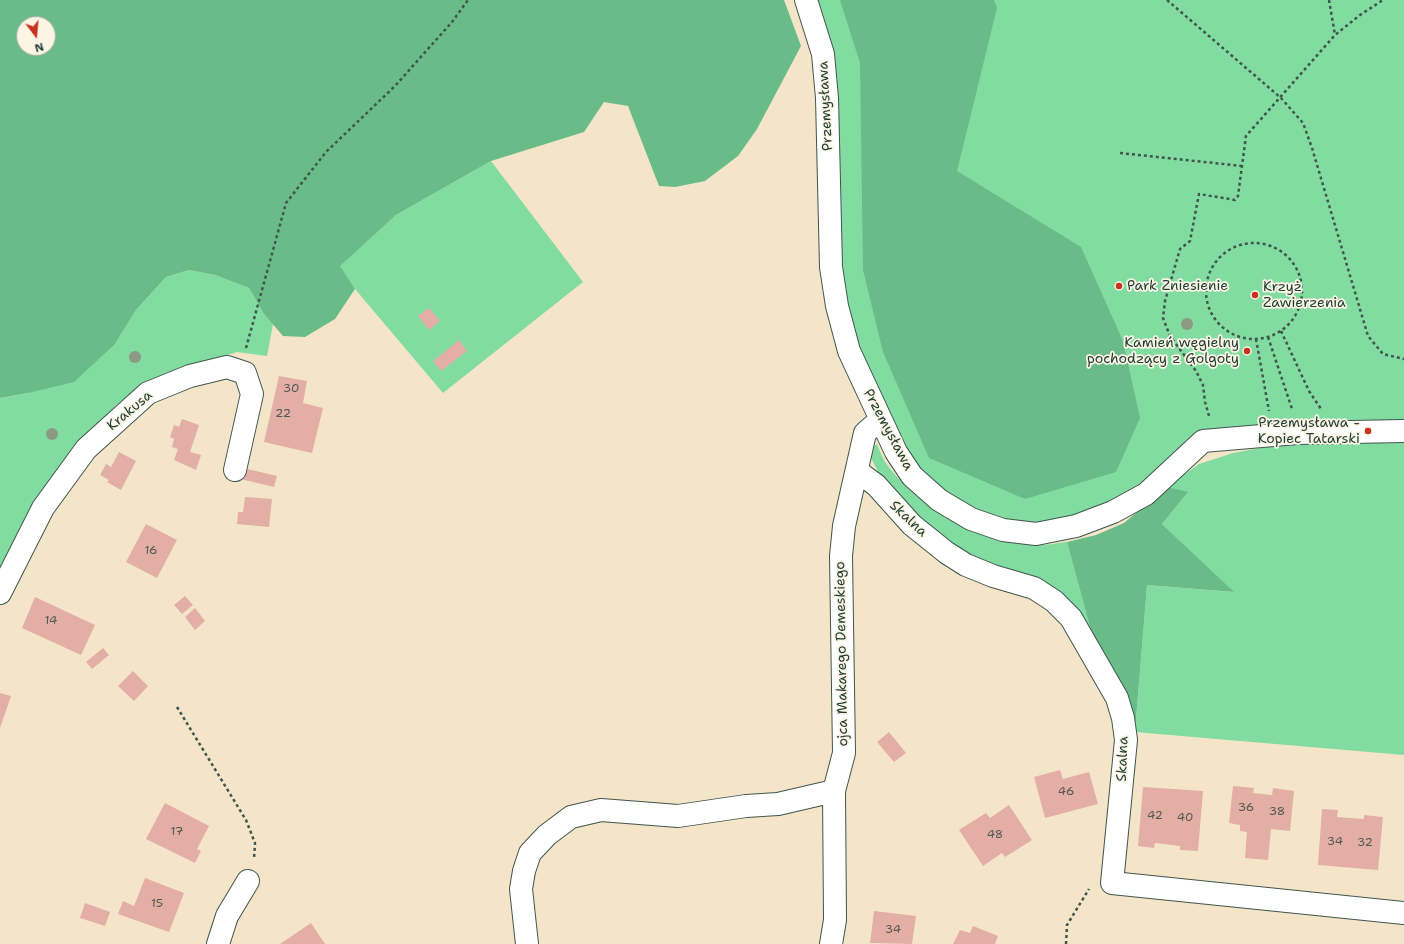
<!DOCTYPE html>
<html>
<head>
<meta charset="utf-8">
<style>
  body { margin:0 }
  #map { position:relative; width:1404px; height:944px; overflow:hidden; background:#f4e5c9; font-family:"Shantell Sans",sans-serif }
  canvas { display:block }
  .north { position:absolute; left:16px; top:16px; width:40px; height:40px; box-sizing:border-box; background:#fcf5e5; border:1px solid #a4ab9e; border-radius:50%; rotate:164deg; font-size:11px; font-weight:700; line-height:16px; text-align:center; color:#1f3d34 }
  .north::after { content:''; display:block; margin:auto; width:14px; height:18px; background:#c8321e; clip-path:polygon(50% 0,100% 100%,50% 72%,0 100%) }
</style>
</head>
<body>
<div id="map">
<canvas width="1404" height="944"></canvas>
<div class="north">N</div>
</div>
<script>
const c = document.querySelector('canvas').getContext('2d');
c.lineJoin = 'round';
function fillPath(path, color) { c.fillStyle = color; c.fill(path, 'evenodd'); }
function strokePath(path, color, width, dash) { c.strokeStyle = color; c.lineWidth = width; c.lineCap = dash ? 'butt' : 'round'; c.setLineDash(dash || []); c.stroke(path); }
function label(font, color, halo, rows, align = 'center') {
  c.font = font + ' "Shantell Sans",sans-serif'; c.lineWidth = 3.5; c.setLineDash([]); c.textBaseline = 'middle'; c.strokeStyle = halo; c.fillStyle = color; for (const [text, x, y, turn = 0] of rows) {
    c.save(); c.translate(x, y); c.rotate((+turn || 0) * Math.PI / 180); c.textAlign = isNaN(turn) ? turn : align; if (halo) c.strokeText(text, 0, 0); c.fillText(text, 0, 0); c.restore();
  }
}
fillPath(new Path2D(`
  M806,0H1404V431L1203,441L1113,512L1003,530L912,476L849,351L827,98Z
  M491,161L583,282L443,393L355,289L339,266L396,215Z
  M189,270L215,275L249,288L264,314L273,324L267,356L237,352L167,375L117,404L61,467L0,575V398L28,393L115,344L136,310L166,277Z
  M1404,442V755L1135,732L1147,585L1233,592L1162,524L1187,493L1167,487L1199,464L1233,453L1276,445Z
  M877,444C880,451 883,460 888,466C922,510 978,542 1034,545C1045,546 1056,543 1067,542L1095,646L1072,607L973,560L939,539L882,479L871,458L869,450Z`), '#82dca2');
fillPath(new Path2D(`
  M0,0H784L801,46L757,129L738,156L705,181L675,187L659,186L628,106L604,102L584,132L491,161L396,215L340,266L355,289L335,319L305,337L283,336L264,314L249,288L215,275L189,270L166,277L136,310L115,344L74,382L28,393L0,398ZM24,24H48V48H24Z
  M840,0H994L997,8L957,171L1081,247L1123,341L1140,418L1116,472L1025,499L929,458L883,352L863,270L860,63Z
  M1167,487L1188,492L1162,524L1234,592L1147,585L1135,732L1095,646L1067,542L1096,535L1124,523Z`), '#69bc88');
fillPath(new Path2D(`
  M429,308L440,321L429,330L418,316Z
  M459,340L467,351L441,371L433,361Z
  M279,376L307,381L303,403L323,408L312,453L264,442Z
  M182,419L199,425L190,452L201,455L196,470L174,460L178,449L172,447L174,439L170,437L174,425L179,427Z
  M119,452L136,461L121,490L107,482L109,480L100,475L106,464L111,467Z
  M239,467L277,476L274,487L236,478Z
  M245,497L272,499L269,527L237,524L238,512H243Z
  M146,524L177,540L157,578L126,562Z
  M185,596L193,605L182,614L174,605Z
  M35,597L95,625L81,655L22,628Z
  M195,608L205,621L195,630L185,617Z
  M103,648L109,655L92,669L86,662Z
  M133,671L148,686L134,701L118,686Z
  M0,693L11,696L0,728Z
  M889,732L906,753L894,762L877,742Z
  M1060,770L1063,779L1089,772L1098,804L1045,818L1034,777Z
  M1233,786L1254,788L1253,793L1272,795L1273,788L1294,791L1290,831L1271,829L1268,860L1245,858L1247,832L1240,831V825L1229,823Z
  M1143,787L1203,791L1198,851L1180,850V846L1155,843L1154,848L1138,846Z
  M165,803L209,826L197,849L201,851L195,863L146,839Z
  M1009,805L1032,840L1005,857L1002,853L983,866L959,830L986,813L990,818Z
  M1322,809L1338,810L1337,817L1364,819V815L1383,817L1378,870L1318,865Z
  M145,878L184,893L169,932L118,914L123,901L134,906Z
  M85,903L110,912L105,926L80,918Z
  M874,911L916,916L912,944L870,943Z
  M311,923L325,944H280Z
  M973,926L998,936L995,944H953L960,930L970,933Z`), '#e2aea6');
const street = new Path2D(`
  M806,0L823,54L827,98L831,267L837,306L849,351L896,452L912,476L939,500L971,519L1003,530L1036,534L1076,526L1113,512L1146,494L1203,441L1297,433L1404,431
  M857,471L876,485L912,525L947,553L966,565L993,576L1034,588L1054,601L1071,618L1117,698L1123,718L1126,740L1112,883L1404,913
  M0,593L43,508L86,449L148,393L190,376L227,367L245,373L252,394L235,470
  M218,944L227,916L248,881
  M527,944L521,889L524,871L530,853L547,835L571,817L601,810L678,816L746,806L778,804L834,791
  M831,944L835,920L834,791L844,753L841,556L844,526L865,433L880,420`);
strokePath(street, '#3f564a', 24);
strokePath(new Path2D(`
  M1167,0L1281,98L1303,123L1312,148L1368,336L1383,354L1404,359
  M1329,0L1335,35
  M1120,153L1242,166
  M1206 291a48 48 0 1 1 96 0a48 48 0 1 1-96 0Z
  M1281,331L1309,391L1321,409
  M1268,337L1292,409
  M1256,339L1269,411
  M246,348L286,203L326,152L395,86L452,22L468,0
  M1209,416L1205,402L1203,385L1196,371L1170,336L1163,318L1165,301L1180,249L1190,241L1199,194L1235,200L1238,196L1246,136L1335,35L1360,15L1383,0
  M177,707L246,820L255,843L254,859
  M1066,944L1067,925L1089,889`), '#3f564a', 2.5, [3, 3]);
strokePath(street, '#fff', 22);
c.fillStyle = '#8a9a83';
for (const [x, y] of [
  [1187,324],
  [135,357],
  [52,434]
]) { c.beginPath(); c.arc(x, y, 6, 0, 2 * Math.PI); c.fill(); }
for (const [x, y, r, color] of [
  [1119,286,4,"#c8321e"],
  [1255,295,4,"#c8321e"],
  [1247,351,4,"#c8321e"],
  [1368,431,4,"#c8321e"]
]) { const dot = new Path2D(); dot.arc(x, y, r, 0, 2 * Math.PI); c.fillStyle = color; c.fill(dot); strokePath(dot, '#fcf5e5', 1.5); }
label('12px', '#505950', null, [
  ["30",291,389],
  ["22",283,414],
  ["16",151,551],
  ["14",51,621],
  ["46",1066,792],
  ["36",1246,808],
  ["38",1277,812],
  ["42",1155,816],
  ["40",1185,818],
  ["17",177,832],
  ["48",995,835],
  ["34",1335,842],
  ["32",1365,843],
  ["15",157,904],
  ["34",893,930]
]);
label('14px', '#1f3d34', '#fcf5e5', [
  ["Przemysława",826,106,-93],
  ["Krakusa",130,411,-40],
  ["Przemysława",888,430,62],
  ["Skalna",908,519,43],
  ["ojca Makarego Demeskiego",842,654,-91],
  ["Skalna",1123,759,-88]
]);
label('14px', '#1f3d34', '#fcf5e5', [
  ["Park Zniesienie",1127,286],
  ["Krzyż",1263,287],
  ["Zawierzenia",1263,303],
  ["Kamień węgielny",1239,343,"right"],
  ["pochodzący z Golgoty",1239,359,"right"],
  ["Przemysława -",1360,423,"right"],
  ["Kopiec Tatarski",1360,439,"right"]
], 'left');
</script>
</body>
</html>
